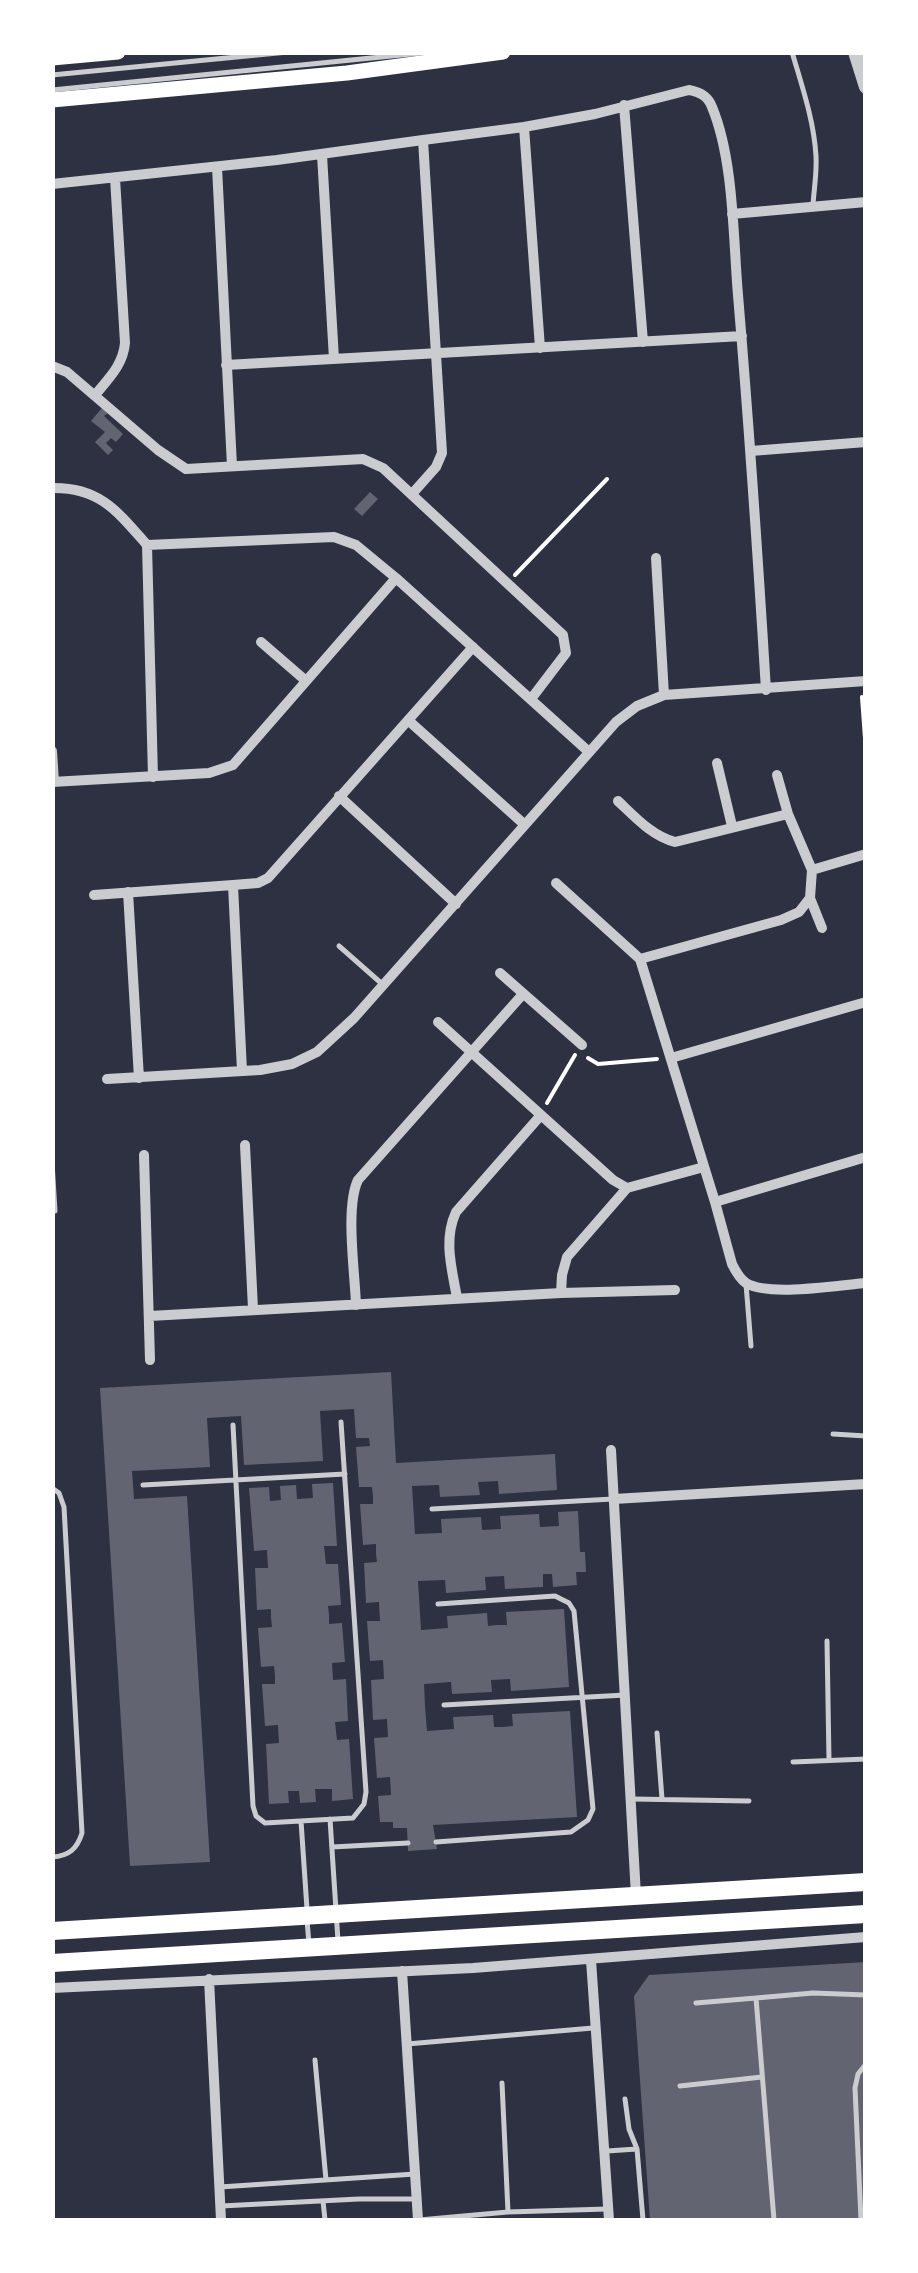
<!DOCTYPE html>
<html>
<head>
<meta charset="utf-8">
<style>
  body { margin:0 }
  #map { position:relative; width:918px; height:2273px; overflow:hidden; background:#2d3142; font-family:Montserrat,sans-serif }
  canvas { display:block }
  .frame { position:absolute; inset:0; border:55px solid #fff; pointer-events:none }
</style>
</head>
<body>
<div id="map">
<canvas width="918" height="2273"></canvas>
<div class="frame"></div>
</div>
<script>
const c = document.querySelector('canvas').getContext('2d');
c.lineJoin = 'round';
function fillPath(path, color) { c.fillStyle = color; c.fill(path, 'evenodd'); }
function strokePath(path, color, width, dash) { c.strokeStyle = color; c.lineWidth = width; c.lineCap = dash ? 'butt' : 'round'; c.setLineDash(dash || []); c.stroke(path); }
fillPath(new Path2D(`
  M102,408L108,413L104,416L123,434L116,442L111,438L106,443L113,450L108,455L95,442L105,432L91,421Z
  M370,492L378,499L362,516L354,509Z
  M391,1372L396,1463L555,1454L557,1490L499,1494L498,1481L478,1482L480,1495L440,1497L439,1485L412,1486L415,1534L442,1533L441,1519L481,1517L482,1530L501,1529L500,1516L539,1514L540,1527L559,1526L558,1512L578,1511L580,1552H585L586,1572H576L577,1585L553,1587L552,1574H543V1587L505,1589L504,1576L485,1577L486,1590L446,1593L445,1580L418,1581L421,1630L448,1628L447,1616L487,1613L488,1626L497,1625H507L506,1612L564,1609L569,1687L511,1691L510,1679L491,1680L492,1692L452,1694L451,1682L424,1684L425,1706L427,1731L454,1729L453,1717L493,1715L494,1727H503L513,1726L512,1714L570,1711L577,1817L433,1825L437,1849L408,1851L407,1828H393V1822H380L378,1796L391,1795L390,1777L377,1778L374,1738L388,1737L387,1719L373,1720L371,1680L384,1679L383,1660L370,1661L367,1621H380L379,1602L366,1603L364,1563L377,1562L376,1554V1544L363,1545L360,1504H373V1496L372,1487H359L356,1447L370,1446L369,1438H356L354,1409L320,1411L323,1461L244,1465L241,1416L207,1418L210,1467L132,1471L134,1499L187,1496L210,1862L130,1866L100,1388Z
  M333,1483L337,1546H324L326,1564H338L341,1605L328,1606L329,1615V1624L342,1623L345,1662L332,1663L333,1680L346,1679L348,1721L335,1722L337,1740L349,1739L353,1799L332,1801V1789H315L316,1802L300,1803L299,1791H288L289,1803L269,1804L266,1744L279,1743L278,1725L265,1726L262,1684H275V1675L274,1666L261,1667L258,1628L272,1627L271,1618V1609L257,1610L255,1568H268L267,1550L254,1551L249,1488L269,1487L270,1501L281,1500L280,1486L296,1485L297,1499L313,1498L312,1484Z
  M866,1962V2220H650L634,1996L649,1975Z`), '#626471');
strokePath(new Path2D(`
  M515,575L607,479
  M862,697L866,752
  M588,1058L598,1064L657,1059
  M547,1103L575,1055`), '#fff', 4);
strokePath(new Path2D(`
  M792,52C802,86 814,121 816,156C817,172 814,189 813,205
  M52,75L288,52
  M52,90L431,52
  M339,946L381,983
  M52,1162L55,1211
  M746,1284L751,1346
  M233,1425L253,1806L256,1816L265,1823L353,1818L364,1804L366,1792L341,1422
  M833,1434L866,1436
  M143,1485L345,1474
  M52,1488L59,1493L64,1507L82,1833C77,1849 69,1856 52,1857
  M432,1509L613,1499
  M827,1641L829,1760
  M444,1705L625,1695
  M657,1733L662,1799
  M793,1762L866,1759
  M632,1799L749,1801
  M330,1819L338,1941
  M301,1821L307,1909
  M436,1842L571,1832L588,1820L593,1809L574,1611L569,1603L555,1596L438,1604
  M332,1847L408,1843
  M307,1920L309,1944
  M696,2003L756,1998
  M407,2044L593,2028
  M315,2060L326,2180
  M502,2083L508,2212
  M680,2086L762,2077
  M625,2099L629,2129L637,2149
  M607,2151L637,2149L643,2220
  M220,2187L415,2174
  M323,2201L325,2220
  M221,2206L359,2199H417
  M419,2220L508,2212L607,2209
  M774,2220L756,1998L813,1993L866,1995
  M861,2220L855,2088L858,2074L866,2064`), '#caccd0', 5);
strokePath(new Path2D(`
  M624,105L643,342
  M524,127L595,114L689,90C700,92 708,96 712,107C734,160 733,237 738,295C749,426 758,558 766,690
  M322,155L334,359
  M217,167L232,466
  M52,184L277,160L423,140
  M732,214L866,202
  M226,365L742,336
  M52,366L67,372L158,450L186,469L363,459L383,468L563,635L566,653L531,699
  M95,395C109,378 123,365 125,343L115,178
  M751,451L866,442
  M52,488C100,487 118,512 147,545L334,537L356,545L396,578L589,752
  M412,494L436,467L442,453L423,140L524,127L540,348
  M147,545L153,777
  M656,558L664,695
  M261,642L305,680
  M409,721L525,825
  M52,751L54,782
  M717,763L732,826
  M777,775L788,814L812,870L810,898L822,928
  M52,782L209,773L233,765L396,578
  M339,796L456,904
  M618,801C635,817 652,836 675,842L788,814
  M812,870L866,854
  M556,883L640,959L715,1202L732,1264C735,1270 740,1279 746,1283C769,1297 838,1285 866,1283
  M233,885L242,1071
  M128,892L139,1078
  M94,895L233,885L258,883L268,878L473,647
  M640,959L781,920L799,912L810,898
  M500,973L582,1045
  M438,1022L613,1180L627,1188
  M671,1058L866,1002
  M107,1079L260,1070L292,1064L317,1052L354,1018L616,722L637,706L664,695L866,681
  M245,1145L253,1309
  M144,1155L150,1360
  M715,1202L866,1157
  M561,1293L562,1275L567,1257L627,1188L704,1167
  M457,1298C452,1269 443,1240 456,1212L541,1115
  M356,1305C355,1273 345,1207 358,1180L523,994
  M150,1316L561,1293L675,1290
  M611,1450L636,1896
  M614,1499L866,1484
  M591,1960L609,2220
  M402,1971L418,2220
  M209,1979L221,2220
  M52,1988L473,1968L866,1937`), '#caccd0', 10);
strokePath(new Path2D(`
  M855,52L866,87`), '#caccd0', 14);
strokePath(new Path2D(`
  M52,58L118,52
  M52,100L347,73L503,52`), '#fff', 15);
strokePath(new Path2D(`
  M52,1931L866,1882
  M52,1963L866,1914`), '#fff', 18);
</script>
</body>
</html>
